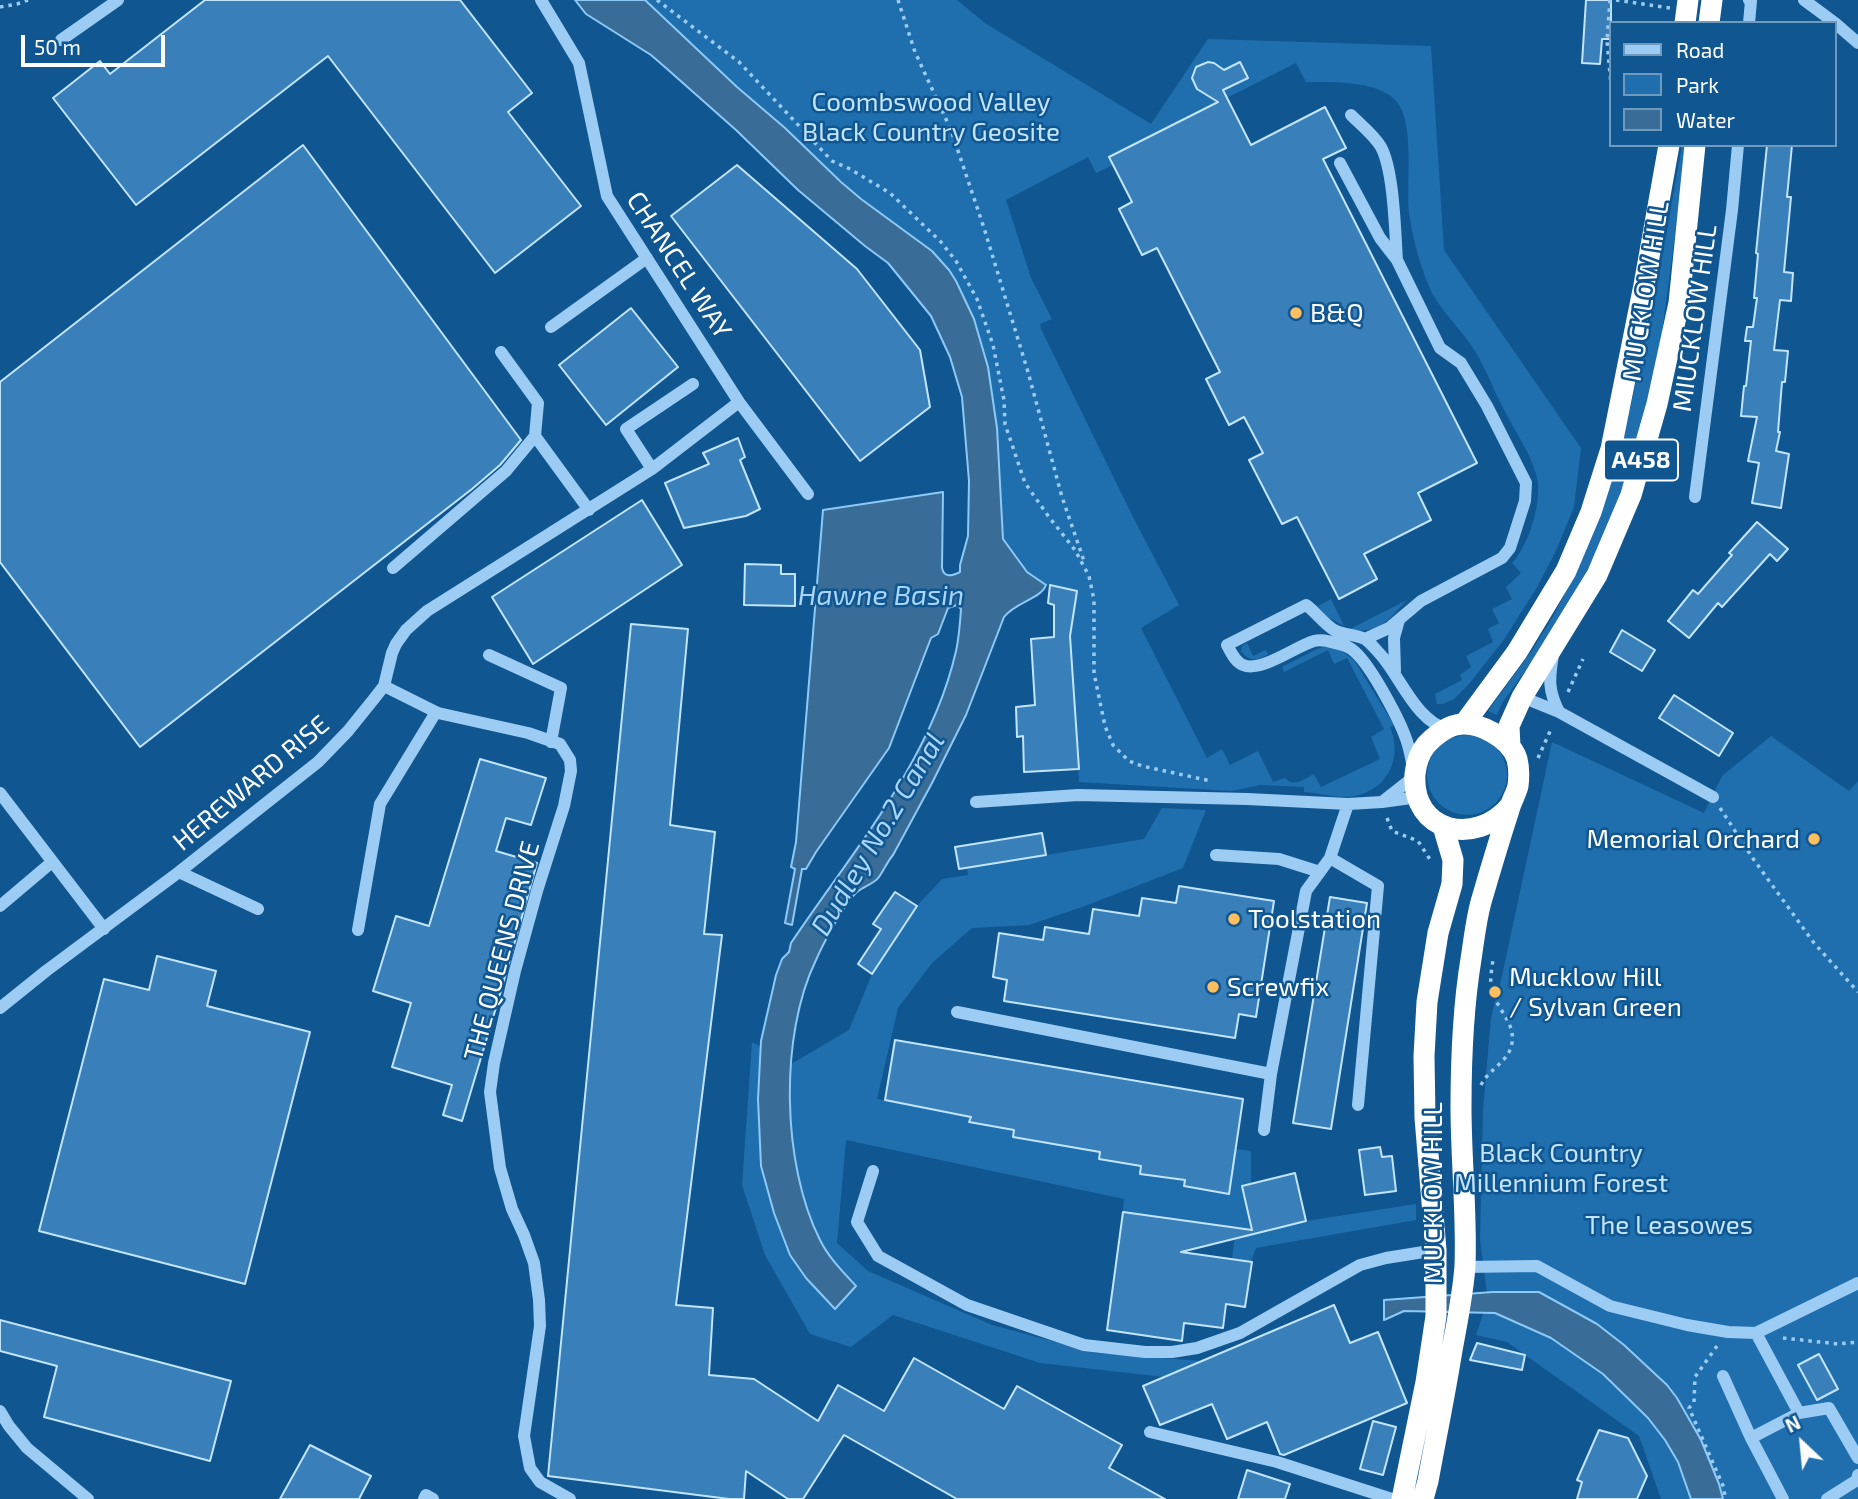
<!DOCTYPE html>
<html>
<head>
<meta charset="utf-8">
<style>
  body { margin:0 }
  #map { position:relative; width:1858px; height:1499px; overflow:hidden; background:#105691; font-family:"Exo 2",sans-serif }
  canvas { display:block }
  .legend { position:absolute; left:1609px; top:21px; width:228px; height:126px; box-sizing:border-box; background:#105691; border:2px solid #709abd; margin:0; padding:9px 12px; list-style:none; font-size:21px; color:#fff }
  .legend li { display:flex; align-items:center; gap:14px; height:35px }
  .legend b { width:35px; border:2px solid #709abd }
  .north { position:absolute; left:1767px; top:1408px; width:70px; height:70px; -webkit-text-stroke:5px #105691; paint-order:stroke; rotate:334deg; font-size:19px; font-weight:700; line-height:28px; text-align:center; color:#fff }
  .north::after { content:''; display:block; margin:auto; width:24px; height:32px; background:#fff; clip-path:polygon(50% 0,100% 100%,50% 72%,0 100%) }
  .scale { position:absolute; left:21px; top:35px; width:144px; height:32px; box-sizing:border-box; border:4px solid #fff; border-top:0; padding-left:9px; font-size:21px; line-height:24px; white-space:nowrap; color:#fff; -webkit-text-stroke:5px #105691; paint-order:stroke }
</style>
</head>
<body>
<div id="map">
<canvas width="1858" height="1499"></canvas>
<ul class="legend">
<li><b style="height:9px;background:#9cccf3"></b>Road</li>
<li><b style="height:19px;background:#1f6faf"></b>Park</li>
<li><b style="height:19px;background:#396c97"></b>Water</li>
</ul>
<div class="north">N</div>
<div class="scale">50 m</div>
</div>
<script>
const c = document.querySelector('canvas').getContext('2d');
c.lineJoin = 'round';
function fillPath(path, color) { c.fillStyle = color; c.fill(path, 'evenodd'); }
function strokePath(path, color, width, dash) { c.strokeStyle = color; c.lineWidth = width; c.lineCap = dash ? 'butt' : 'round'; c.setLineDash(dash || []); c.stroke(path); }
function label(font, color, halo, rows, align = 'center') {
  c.font = font + ' "Exo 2",sans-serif'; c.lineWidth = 5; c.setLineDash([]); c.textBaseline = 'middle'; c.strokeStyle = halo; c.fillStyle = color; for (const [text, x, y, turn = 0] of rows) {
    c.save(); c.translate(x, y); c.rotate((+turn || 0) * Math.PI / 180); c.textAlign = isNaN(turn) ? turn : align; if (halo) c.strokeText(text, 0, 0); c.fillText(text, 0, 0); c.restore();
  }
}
fillPath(new Path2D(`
  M645,0H957L985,23L1151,124L1208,39L1431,46L1444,250L1581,448L1574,507L1555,553L1536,589L1503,641L1469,684L1454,699L1443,704H1437L1435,694L1462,680L1460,675L1471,667L1466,656L1493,642L1488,629L1499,623L1492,609L1512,599L1506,587L1521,573L1512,563C1528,547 1543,500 1537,478C1531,453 1514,430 1502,406C1492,386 1484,364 1471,345C1457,325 1437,307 1428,284C1419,262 1412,236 1409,212C1406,183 1415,124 1397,102C1379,80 1332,82 1306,82L1296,63L1110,157L1113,165L1096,173L1088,157L1006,200L1031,278L1052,319L1040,324L1041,329L1134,519L1179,605L1141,628L1207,758L1222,749L1230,765L1258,751L1273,782L1285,778C1294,788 1304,779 1314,774L1321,787L1380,759L1371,737L1384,729L1347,658L1334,664L1328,650L1284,672L1282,667L1317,649L1327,646L1340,650L1354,660L1394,725L1390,727C1403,758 1388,789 1355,796C1339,799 1320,793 1304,792V787L1260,785L1232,791L1079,782L1070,636L1077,591L1046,585L1027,572L1003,539L997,428L988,367L974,319L932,251L861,199L785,128L737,87Z
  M1682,145H1687L1660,347L1636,450L1609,526L1585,574L1543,646L1502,703L1497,715L1488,711L1533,649L1555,613L1572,580L1628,418L1655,299Z
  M1331,599L1344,626L1327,617L1318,606Z
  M1407,600C1390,618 1378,636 1350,629Z
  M1247,643L1253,656L1266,650L1268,654C1258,661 1249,662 1241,651L1242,646Z
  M1427 775a40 40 0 1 1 80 0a40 40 0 1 1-80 0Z
  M1771,736L1849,791L1858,781V1499H1661L1639,1436L1507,1342L1476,1335L1488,1300L1480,1240L1483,1111L1491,1017L1502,976L1552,742L1704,813L1722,776Z
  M1162,808L1206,810L1183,868L1085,906L1029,925L972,928L932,963L898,1008L877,1099L971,1117L970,1122L1014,1130L1013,1137L1100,1152L1185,1180L1184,1186L1235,1149L1251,1151V1183L1257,1210L1254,1234L1306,1221L1416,1204V1220L1256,1248L1251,1262L1232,1259L1236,1228L1123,1212L1124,1199L846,1140L837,1243L868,1271L992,1325L1097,1353L1201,1361L1164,1377L1040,1363L893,1315L851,1347L810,1334L765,1255L742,1185L752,1042L791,1064L849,1030L872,974L917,906L942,879L968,875L967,868L1144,839Z`), '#1f6faf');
const water = new Path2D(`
  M575,0H645L737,87L785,128L841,182L861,199L932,251L949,270L956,281L974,319L988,367L997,428L1003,539L1027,572L1046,585C1041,599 1015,602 1004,617L966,715L932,783L893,855C887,862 884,870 879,877C874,884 864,886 857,892C845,902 823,944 816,960C779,1036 782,1165 820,1240C829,1258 843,1272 856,1286L835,1309L806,1278L790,1255L774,1213L761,1166L758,1099L761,1041L776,975L782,959L789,952L791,943C852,852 931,761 956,651C959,638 960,623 961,609L957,605L948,608L938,634L931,638L889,748L816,852L806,869H802L792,925L785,923L795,869L791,867L796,842L823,510L943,492L942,568C944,578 952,576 960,572V565L968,536L969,481L962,397L950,357L931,316L888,263L865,246L798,190L736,130L666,68L651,55L586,14Z
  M1493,1292H1539L1597,1324L1624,1345L1667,1385L1677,1398L1701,1440L1719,1484L1723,1499H1691L1678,1462L1665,1440L1648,1418L1603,1374L1551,1338L1495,1313L1404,1311L1384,1320V1300Z`);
fillPath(water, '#396c97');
strokePath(water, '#8dc9f7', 2);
const building = new Path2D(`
  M205,0H460L532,93L508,112L581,206L495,273L328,56L136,205L53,98L100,61L110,74Z
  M1586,0H1611V39H1602L1600,64L1582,63Z
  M1208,62L1214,63L1224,70L1240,62L1248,78L1223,90L1251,145L1325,107L1346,148L1323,159L1477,463L1418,493L1431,520L1364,554L1377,579L1339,599L1297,517L1282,524L1249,460L1263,453L1244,417L1229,425L1206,379L1220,372L1157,248L1142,255L1119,209L1132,202L1109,157L1218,102L1197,89L1192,78L1196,67Z
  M303,145L521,440L500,465L472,489L140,747L0,562V382Z
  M1767,145H1792L1787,197H1791L1784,272L1793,273L1791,301L1780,300L1774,350L1788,351L1785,382H1782L1778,432H1780L1776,451L1789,454L1781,508L1752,503L1759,463L1748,461L1757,417L1741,416L1744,386H1746L1751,341H1745L1747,327H1753L1757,298H1754L1758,254L1756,253Z
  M737,165L857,269L920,350L930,407L860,461L671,216Z
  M631,308L678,367L606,425L559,365Z
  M738,438L745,457L740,460L760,509L746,516L684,528L665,483L709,464L703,453Z
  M642,500L682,565L533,664L492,597Z
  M1757,522L1788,549L1777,561L1770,554L1722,607L1718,603L1689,638L1668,621L1693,590L1698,594L1732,555L1729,553Z
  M745,564L781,565V574H795V606L744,605Z
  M1050,585L1077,591L1070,636L1079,769L1024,772L1023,736L1017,737L1016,707L1035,705L1031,639L1054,637V605L1048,603Z
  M631,624L688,629L670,825L715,832L704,934L722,935L676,1305L713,1308L709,1375L754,1379L818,1421L838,1385L884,1411L914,1358L1004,1409L1017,1386L1122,1445L1109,1468L1165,1499H957L844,1435L803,1499H788L746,1471L744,1499H729L548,1476Z
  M1622,630L1655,650L1642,671L1610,652Z
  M1674,695L1733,733L1719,756L1659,718Z
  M480,759L546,778L531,825L506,818L496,851L537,863L501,991L462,1121L443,1115L452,1085L392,1067L411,1003L373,991L396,916L429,926Z
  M1042,833L1046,855L959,869L955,847Z
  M1179,886L1274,901L1256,1017L1239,1014L1235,1038L1004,1001L1007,980L993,977L999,933L1043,940L1045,927L1089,934L1093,909L1139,916L1142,898L1176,903Z
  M895,892L917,906L872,974L858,964L881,929L873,924Z
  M1330,897L1367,903L1331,1129L1293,1123Z
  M157,956L216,971L207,1006L310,1032L245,1284L39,1231L104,979L149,990Z
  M895,1040L1243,1099L1229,1194L1184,1186L1185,1180L1140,1174L1141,1166L1099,1159L1100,1152L1013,1137L1014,1130L969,1122L971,1117L885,1100Z
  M1380,1147L1382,1157L1392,1156L1396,1191L1365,1195L1359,1150Z
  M1295,1173L1306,1221L1181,1252L1252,1262L1245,1307L1226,1304L1223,1328L1184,1323L1182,1341L1107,1330L1123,1212L1252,1230L1242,1186Z
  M1334,1305L1350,1343L1378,1332L1407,1403L1284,1455L1280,1454L1267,1422L1227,1439L1212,1404L1160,1425L1143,1386Z
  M0,1320L231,1381L210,1461L44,1417L57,1366L0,1351Z
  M1477,1343L1525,1355L1522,1370L1470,1360Z
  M1819,1354L1838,1389L1817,1400L1798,1365Z
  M1373,1421L1396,1427L1383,1475L1360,1469Z
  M1599,1430L1628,1438L1647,1476L1637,1499H1577L1582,1482L1577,1480Z
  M310,1445L371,1476L359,1499H280Z
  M1247,1470L1290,1484L1285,1499H1238Z`);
fillPath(building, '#3980ba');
strokePath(building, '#c3e4fd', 2);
strokePath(new Path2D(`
  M657,0L739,62L832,161L850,169L890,193L941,242L956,261L977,299L993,345L1004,400L1005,424L1025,483L1049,517L1075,550L1089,576L1094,600V673L1105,726L1113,745L1129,761L1142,766L1211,781
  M898,0L915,52L951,130L984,228L1028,372L1062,497L1084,561
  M1610,0L1607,41L1611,85
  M1616,0L1670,8
  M0,7L17,4L28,0
  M1610,128L1611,127
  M1568,692L1583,659
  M1538,758L1552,727
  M1720,808L1754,860L1814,943L1858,992
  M1387,818L1392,831L1418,841L1431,861
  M1481,1085C1488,1071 1502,1065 1509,1052C1521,1027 1498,1012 1492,991C1489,982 1492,969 1493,959
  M1783,1338L1838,1344L1858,1342
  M1717,1346L1695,1377L1694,1402L1689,1408L1724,1488L1725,1499`), '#9cccf3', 3.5, [3.5, 5]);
strokePath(new Path2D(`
  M541,0L579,63L607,196L739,402L808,494
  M1804,0L1835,23
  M1749,23L1751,1L1749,0
  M1835,23L1858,43
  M61,40L118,0
  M1340,163L1380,238L1397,260C1395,232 1394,171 1381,147C1374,135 1361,125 1351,115
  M551,327L647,258
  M501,352L538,403L535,436L589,510
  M652,469L626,429L693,384
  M1695,497L1732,210L1738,145
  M393,568L506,471L535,436
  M1365,639L1389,628L1421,601L1502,558L1510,548L1525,501L1526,483L1487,406L1461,363L1440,348L1397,260
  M489,655L561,688L551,742
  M1553,655C1549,679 1548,690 1559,712
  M1395,671L1394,638L1399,620
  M384,686L438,713L528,733L560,744L570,760L571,771L564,806L537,891L515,971L494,1063L490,1092L500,1168L512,1209L524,1235L534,1263L539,1300L540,1326L524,1436L530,1468L540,1482L570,1499
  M1522,697L1559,712L1713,797
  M0,793L104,929
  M976,802L1078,795L1247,799L1348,804L1382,802L1418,797
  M1382,802L1415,776C1412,766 1411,755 1408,745C1402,723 1371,666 1355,652C1350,647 1341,644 1335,643C1328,641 1321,639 1314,641C1296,646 1261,673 1243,665C1235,662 1231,652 1227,645L1306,605C1316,612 1323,623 1334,630C1343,635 1355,634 1365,639C1370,642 1376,650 1380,654C1400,676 1417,723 1448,729
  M1216,855L1279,859L1320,872
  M1330,858L1378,886L1358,1105
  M179,872L258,909
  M0,906L52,862
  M358,930L380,804L436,712
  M0,1008L46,971L179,872L318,762L348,731L373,700L384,686L392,653L396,644L406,630L427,611L652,469L739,402
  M957,1012L1271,1074L1306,891L1330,858L1348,804
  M1264,1130L1271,1074
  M873,1171L857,1222L878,1256L967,1305L1084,1345L1145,1352H1172L1197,1348L1240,1333L1360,1265L1386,1258L1436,1250
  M1464,1267L1537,1266L1610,1306L1687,1325L1728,1332L1756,1333L1858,1283
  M1756,1333L1799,1413
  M1723,1376L1751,1438
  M0,1411L9,1426L27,1448L88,1499
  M1150,1432L1277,1462L1392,1499
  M424,1499L426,1495L433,1499
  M1783,1499L1751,1438L1799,1413L1829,1408L1858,1458
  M1827,1499L1857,1480L1858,1475`), '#9cccf3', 12);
strokePath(new Path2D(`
  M1685,23L1688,0
  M1709,23L1712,0
  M1464,724L1517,652L1566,571L1591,512L1611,449L1644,285L1669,145
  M1510,747L1509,726L1522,697L1597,575L1631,495L1657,404L1679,303L1695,145
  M1402,1499L1426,1382L1436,1316V1250L1425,1118L1424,1056L1427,1002L1438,933L1452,884L1453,860L1443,826
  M1423,1499L1428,1481C1436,1437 1445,1394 1452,1350C1457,1323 1463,1294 1465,1266C1467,1213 1461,1160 1461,1107C1461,1058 1463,1008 1471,959C1474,940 1476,920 1481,902C1490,871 1499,841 1509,810C1511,802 1516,794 1518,786C1519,778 1519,767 1517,759C1510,738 1478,720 1456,725C1446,727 1433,737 1426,745C1419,754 1416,764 1415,774C1411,833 1476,847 1510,806`), '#fff', 21);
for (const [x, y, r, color] of [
  [1296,313,7,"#ffbf5e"],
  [1814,839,7,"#ffbf5e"],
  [1234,919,7,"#ffbf5e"],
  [1213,987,7,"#ffbf5e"],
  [1495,992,7,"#ffbf5e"]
]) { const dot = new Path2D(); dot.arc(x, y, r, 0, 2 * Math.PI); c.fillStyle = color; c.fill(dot); strokePath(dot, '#105691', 2.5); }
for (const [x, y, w] of [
  [1641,460,74]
]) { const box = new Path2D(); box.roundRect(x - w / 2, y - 20.5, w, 41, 5); c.fillStyle = '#105691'; c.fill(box); strokePath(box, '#fff', 2); }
label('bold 24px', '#fff', null, [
  ["A458",1641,460]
]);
label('26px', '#c3e4fd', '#105691', [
  ["Coombswood Valley",931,102],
  ["Black Country Geosite",931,132],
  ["Black Country",1561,1153],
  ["Millennium Forest",1561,1183],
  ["The Leasowes",1669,1225]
]);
label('26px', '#fff', '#105691', [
  ["CHANCEL WAY",679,265,57],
  ["MUCKLOW HILL",1646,291,-81],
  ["MIUCKLOW HILL",1695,318,-82],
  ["HEREWARD RISE",251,783,-40],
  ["THE QUEENS DRIVE",502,951,-75],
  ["MUCKLOW HILL",1433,1193,-90]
]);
label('26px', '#fff', '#105691', [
  ["B&Q",1310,313],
  ["Memorial Orchard",1800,839,"right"],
  ["Toolstation",1248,919],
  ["Mucklow Hill",1509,977],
  ["/ Sylvan Green",1509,1007],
  ["Screwfix",1227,987]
], 'left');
label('italic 28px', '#a8d6fa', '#105691', [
  ["Hawne Basin",881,596],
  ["Dudley No.2 Canal",878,834,-59]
]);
</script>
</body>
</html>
